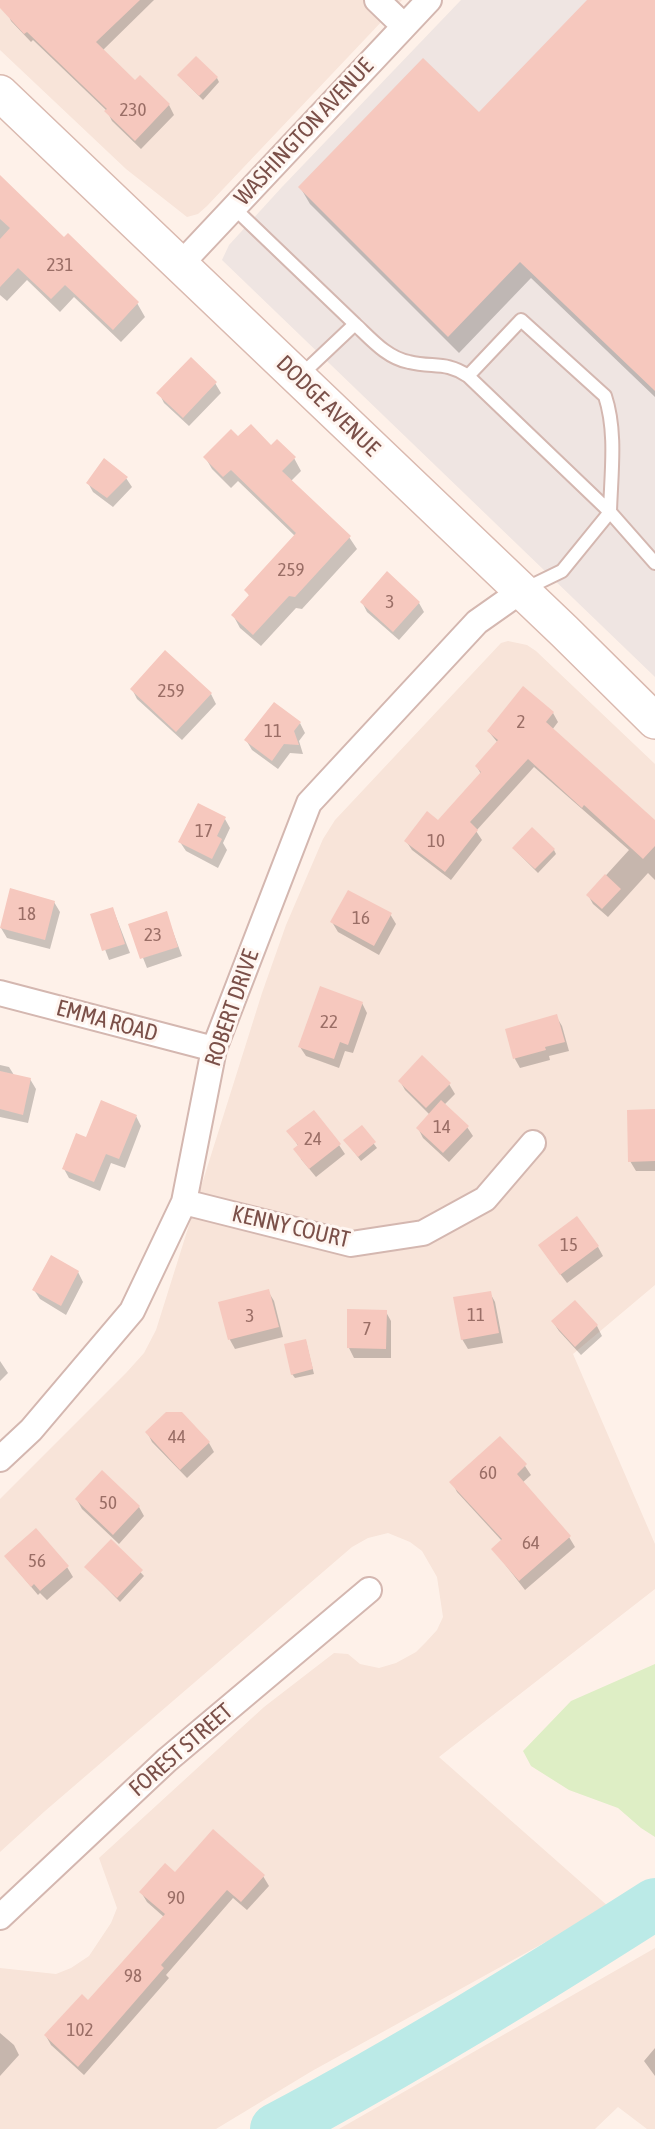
<!DOCTYPE html>
<html>
<head>
<meta charset="utf-8">
<style>
  body { margin:0 }
  canvas { display:block; background:#fef1e9 }
</style>
</head>
<body>
<canvas width="655" height="2129"></canvas>
<script>
const c = document.querySelector('canvas').getContext('2d');
c.lineJoin = 'round';
function fillPath(path, color) { c.fillStyle = color; c.fill(path, 'evenodd'); }
function strokePath(path, color, width, dash) { c.strokeStyle = color; c.lineWidth = width; c.lineCap = dash ? 'butt' : 'round'; c.setLineDash(dash || []); c.stroke(path); }
function label(font, color, halo, rows, align = 'center') {
  c.font = font + ' "Asap Condensed",sans-serif'; c.lineWidth = 6; c.setLineDash([]); c.textBaseline = 'middle'; c.strokeStyle = halo; c.fillStyle = color; for (const [text, x, y, turn = 0] of rows) {
    c.save(); c.translate(x, y); c.rotate((+turn || 0) * Math.PI / 180); c.textAlign = isNaN(turn) ? turn : align; if (halo) c.strokeText(text, 0, 0); c.fillText(text, 0, 0); c.restore();
  }
}
fillPath(new Path2D(`
  M0,0H402L207,206L198,214L187,217L126,169L0,50Z
  M508,641L527,645L536,651L655,764V1285L573,1354L655,1544V1589L439,1757L609,1907L312,2071L216,2129H0V1968L56,1974L71,1968L89,1956L111,1923L117,1908L99,1858L264,1707L334,1653L348,1654L360,1664L379,1668L396,1663L416,1652L426,1642L437,1630L443,1617L437,1577L422,1551L410,1542L388,1533L368,1538L352,1547L45,1811L0,1852V1499L126,1373L144,1353L156,1330L262,993L286,925L323,839L335,820L501,643Z
  M655,1948V2129H647L618,2107L595,2129H339Z`), '#f8e4d9');
fillPath(new Path2D(`
  M461,0H655V677L222,260L229,245L282,187Z`), '#efe5e2');
fillPath(new Path2D(`
  M655,1664V1837L641,1828L618,1808L569,1790L531,1766L523,1751L571,1701Z`), '#deeec5');
fillPath(new Path2D(`
  M2,0H154L102,51L135,83L140,77L169,105L174,115L141,149L112,121L107,111L33,40L31,42L11,21Z
  M590,0H655V397L531,278L459,353L310,204L300,187L479,114Z
  M179,76L217,78L219,82L203,100Z
  M0,179L64,240L137,303L145,317L121,342L74,297L60,312L27,280L7,301L0,295Z
  M215,383L221,393L189,426L164,403L159,393Z
  M238,439L271,448L294,458L301,471L291,481L349,537L357,549L302,609L296,608L261,646L240,628L233,615L250,597L246,590L295,536L238,481L231,488L212,469L205,457Z
  M126,478L132,487L113,507L93,492L88,483Z
  M362,602L419,603L424,612L399,640L367,612Z
  M132,689L211,694L216,704L182,740L137,699Z
  M553,713L558,722L552,730L655,823V880L648,873L608,917L593,904L588,895L629,850L534,767L476,831L482,840L451,880L412,850L406,841L439,822L481,774L477,767L498,743L489,732Z
  M300,723L305,733L299,741L303,754L290,753L278,769L252,750L246,740Z
  M225,819L230,828L223,843L227,850L218,868L186,851L180,842Z
  M554,850L556,854L538,873L517,852Z
  M54,902L60,912L50,949L7,938L1,928Z
  M113,909L130,953L109,960L92,915Z
  M166,913L182,956L147,968L130,925Z
  M390,914L396,924L379,955L338,932L332,922Z
  M362,1003L367,1013L353,1053L345,1051L339,1068L306,1056L300,1047Z
  M556,1016L562,1026L569,1051L549,1056L550,1060L520,1068L515,1059L507,1030Z
  M0,1065L9,1067L14,1075L30,1079L36,1089L28,1123L0,1117Z
  M400,1081L449,1084L455,1094L444,1105L467,1127L473,1136L449,1162L423,1138L418,1128L430,1115L405,1090Z
  M655,1111V1171H636L630,1161Z
  M136,1116L141,1126L125,1168L111,1163L100,1191L69,1178L64,1169L87,1139Z
  M361,1127L377,1148L361,1161L348,1144Z
  M289,1132L339,1145L345,1154L316,1177L301,1159L299,1147Z
  M598,1247L603,1256L567,1283L546,1255Z
  M78,1272L83,1282L66,1315L40,1299L34,1290Z
  M268,1291L274,1301L283,1337L235,1349L230,1340L220,1303Z
  M490,1293L495,1302L503,1343L468,1349L462,1339Z
  M574,1302L597,1326L602,1336L581,1355L559,1331L553,1322Z
  M386,1312L391,1321V1358H354L349,1348Z
  M306,1341L314,1374L295,1378L292,1374Z
  M0,1361L8,1373L0,1381Z
  M147,1432L209,1443L214,1452L187,1478L152,1442Z
  M500,1438L525,1466L531,1475L522,1483L569,1537L575,1547L525,1590L493,1549L502,1541L457,1492L452,1482Z
  M77,1500L139,1507L144,1516L119,1544L82,1509Z
  M111,1541L144,1576L120,1602L86,1567Z
  M6,1557L67,1567L73,1577L47,1600L40,1593L38,1595Z
  M175,1874L263,1876L269,1886L247,1910L233,1898L166,1975L169,1978L84,2075L51,2045L46,2036L89,2002L164,1917L147,1902L141,1892Z
  M0,2033L14,2045L19,2055L0,2076Z
  M655,2048V2076L644,2061Z`), '#0003');
strokePath(new Path2D(`
  M276,2129C406,2060 531,1983 655,1904`), '#bbeae7', 52);
fillPath(new Path2D(`
  M0,0H140L96,42L135,80L140,75L170,104L135,141L104,111L107,109L27,32L24,34L0,8Z
  M587,0H655V391L520,262L448,337L298,187L423,58L479,112Z
  M196,56L218,77L199,96L177,75Z
  M0,175L64,237L68,233L139,302L113,330L65,285L51,299L18,268L0,287V239L10,228L0,219Z
  M191,357L217,382L183,418L156,393Z
  M251,424L271,445L277,439L296,457L282,471L351,536L295,597L289,596L253,635L231,615L249,595L244,590L296,533L231,470L223,477L203,457L231,429L238,436Z
  M104,458L128,477L107,498L86,483Z
  M387,571L420,602L393,632L360,602Z
  M165,650L212,693L176,732L130,689Z
  M523,686L554,712L546,722L655,820V846L643,859L584,805L582,808L528,759L470,822L478,830L445,872L404,841L427,811L438,820L481,772L475,766L498,740L487,731Z
  M274,702L301,722L294,731L299,745L284,744L272,761L244,740Z
  M198,803L226,817L217,836L222,839L212,859L178,842Z
  M532,827L555,849L535,869L512,848Z
  M605,874L621,889L602,909L586,895Z
  M10,888L55,901L45,940L0,928Z
  M348,890L392,913L374,946L330,922Z
  M113,907L125,944L102,951L90,914Z
  M167,911L178,947L140,959L128,924Z
  M320,986L363,1002L348,1045L340,1042L334,1059L298,1047Z
  M557,1014L565,1042L545,1047L546,1050L513,1059L505,1029Z
  M422,1055L451,1083L426,1108L398,1081Z
  M0,1071L31,1078L23,1115L0,1109Z
  M101,1100L137,1115L119,1159L106,1154L94,1182L62,1169L76,1133L86,1137Z
  M441,1100L469,1126L443,1153L416,1128Z
  M655,1109V1161L628,1162L627,1110Z
  M314,1110L341,1144L309,1169L293,1149L298,1145L286,1131Z
  M362,1125L376,1142L358,1157L343,1140Z
  M577,1216L599,1246L560,1275L538,1245Z
  M51,1255L79,1271L61,1306L32,1290Z
  M269,1289L279,1327L228,1340L218,1302Z
  M491,1291L499,1333L461,1340L453,1297Z
  M575,1300L598,1325L575,1347L551,1321Z
  M347,1309L387,1310L386,1349L347,1348Z
  M306,1339L313,1369L291,1375L284,1344Z
  M166,1412H182L210,1442L180,1470L145,1432Z
  M500,1436L527,1464L517,1474L571,1536L519,1581L491,1549L502,1539L449,1482Z
  M102,1470L140,1506L113,1535L75,1499Z
  M36,1528L69,1566L40,1591L34,1584L31,1587L4,1556Z
  M111,1539L143,1570L117,1598L84,1567Z
  M213,1829L265,1875L241,1902L227,1890L161,1965L164,1968L78,2067L44,2035L82,1994L88,2000L165,1914L139,1892L165,1863L175,1872Z`), '#f6c8be');
const service = new Path2D(`
  M233,207L355,324
  M300,376L355,324C371,339 387,358 409,362C433,368 446,361 468,376L610,512
  M468,376L521,320L605,396C617,432 611,474 610,512
  M525,589L562,571L610,512L655,563`);
const minor = new Path2D(`
  M377,0L404,26
  M180,265L429,0
  M0,993L214,1049
  M184,1202L351,1244L423,1233L485,1199L533,1143
  M0,1459L31,1430L132,1311L184,1202L214,1049L309,803L477,622L521,591
  M0,1917L167,1760L369,1590`);
const secondary = new Path2D(`
  M0,93L564,631L655,721`);
strokePath(service, '#d4b7b0', 16);
strokePath(minor, '#d4b7b0', 28);
strokePath(secondary, '#dab9af', 38);
strokePath(service, '#fff', 12);
strokePath(minor, '#fff', 24);
strokePath(secondary, '#fff', 35);
label('19px', '#9a6e66', null, [
  ["230",133,110],
  ["231",60,265],
  ["259",291,570],
  ["3",390,602],
  ["259",171,691],
  ["2",521,722],
  ["11",273,731],
  ["17",204,831],
  ["10",436,841],
  ["18",27,914],
  ["16",361,918],
  ["23",153,935],
  ["22",329,1022],
  ["14",442,1127],
  ["24",313,1139],
  ["15",569,1245],
  ["11",476,1315],
  ["3",250,1316],
  ["7",367,1329],
  ["44",177,1437],
  ["60",488,1473],
  ["50",108,1503],
  ["64",531,1543],
  ["56",37,1561],
  ["90",176,1898],
  ["98",133,1976],
  ["102",80,2030]
]);
label('23px', '#7b5049', '#fff6f1', [
  ["WASHINGTON AVENUE",304,132,-47],
  ["DODGE AVENUE",328,406,44],
  ["ROBERT DRIVE",232,1008,-71],
  ["EMMA ROAD",107,1021,15],
  ["KENNY COURT",291,1227,13],
  ["FOREST STREET",181,1750,-41]
]);
</script>
</body>
</html>
